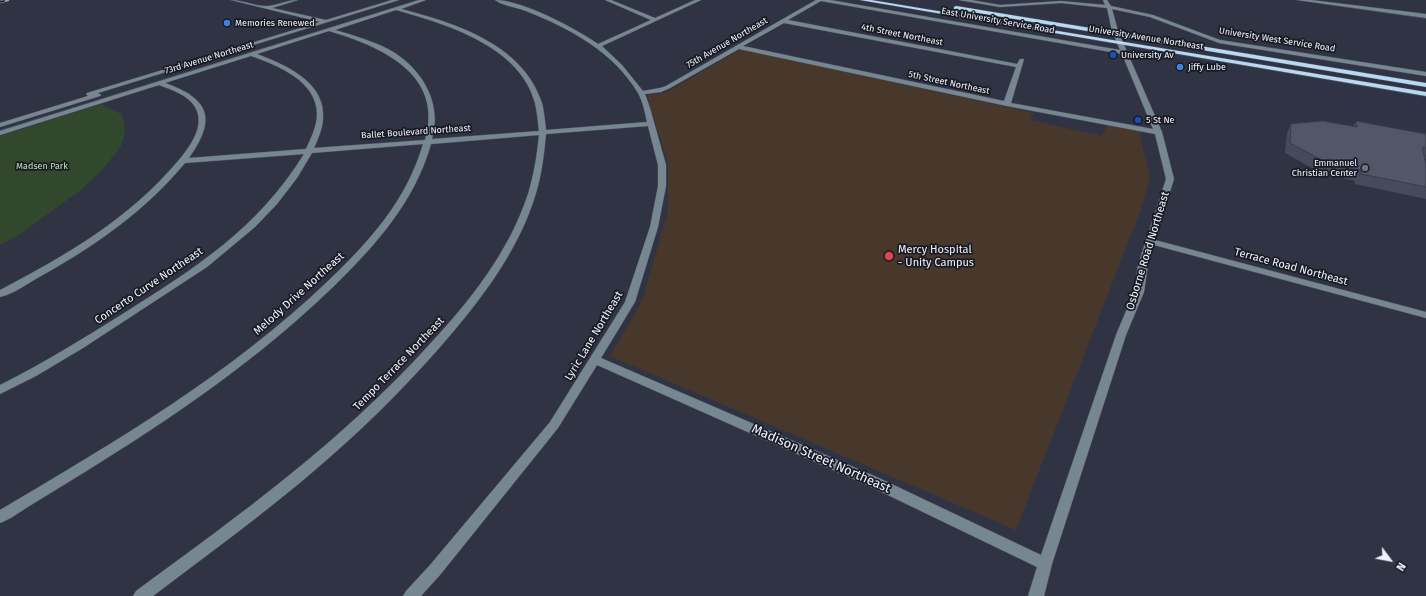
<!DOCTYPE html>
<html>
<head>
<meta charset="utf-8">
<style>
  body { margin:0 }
  #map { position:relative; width:1426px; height:596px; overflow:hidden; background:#2f3344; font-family:"Fira Sans",sans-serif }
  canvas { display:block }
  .north { position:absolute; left:1370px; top:540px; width:40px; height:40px; -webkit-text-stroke:3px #191b23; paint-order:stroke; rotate:122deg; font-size:11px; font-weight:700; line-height:16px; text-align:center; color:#f0f3ff }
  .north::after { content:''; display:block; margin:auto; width:14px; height:18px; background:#f0f3ff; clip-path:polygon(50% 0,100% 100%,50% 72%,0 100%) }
</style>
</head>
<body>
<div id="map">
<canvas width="1426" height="596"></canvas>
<div class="north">N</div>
</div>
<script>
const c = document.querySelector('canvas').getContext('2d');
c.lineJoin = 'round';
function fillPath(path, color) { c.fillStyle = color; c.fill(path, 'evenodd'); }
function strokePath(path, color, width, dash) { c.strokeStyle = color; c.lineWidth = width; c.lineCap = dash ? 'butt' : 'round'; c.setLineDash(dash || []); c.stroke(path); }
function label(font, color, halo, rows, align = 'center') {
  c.font = font + ' "Fira Sans",sans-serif'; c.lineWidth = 3.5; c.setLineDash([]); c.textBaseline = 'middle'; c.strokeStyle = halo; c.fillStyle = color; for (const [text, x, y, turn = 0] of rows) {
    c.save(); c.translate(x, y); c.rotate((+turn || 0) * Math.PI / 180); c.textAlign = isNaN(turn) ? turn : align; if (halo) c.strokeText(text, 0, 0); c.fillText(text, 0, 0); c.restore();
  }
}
fillPath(new Path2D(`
  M741,49L1034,113L1030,120L1102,136L1107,125L1139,131L1150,178L1141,209L1016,530L610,356L642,301L668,211V163L647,95L665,93Z`), '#48382c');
fillPath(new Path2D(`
  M101,104L121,114L124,121L125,132L121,146L103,169L82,189L19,235L0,245V136Z`), '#32482d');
const minor = new Path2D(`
  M231,0C242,0 258,7 268,6C278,5 287,0 298,0L272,8L326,20L392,0H399L98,93L101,95L100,96L0,127V123L88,96L86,94L87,93L320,22Z
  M419,0H426L401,9C455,23 523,44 542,103C544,111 545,121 546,130L647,122C645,113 643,102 638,93C614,52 569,28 526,11C516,7 503,6 495,0C522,0 575,28 598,44L651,20L605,0H611L655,18L695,0H701L602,46L622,65L643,91L660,88L666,86L816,0H830L1120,50L1112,31L1107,8L1061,3L1000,7L959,0H971L1000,5L1061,1L1105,5L1103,0H1107L1111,6L1153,15L1220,40L1426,72V76L1219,43L1150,17L1112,9L1118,31L1162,132L1174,179L1155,240L1426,312V318L1154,245L1148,265L1144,292L1126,335L1052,564L1044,596H1028L1037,567L869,486L597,365L558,428L440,575L421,596H403L406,591L430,565L550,422L625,302L650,227L658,186V165L648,126L546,134C544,154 542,174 536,193C519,251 480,301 441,346C412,379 381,411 349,440C287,497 219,546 153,596H133L136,591C241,514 341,442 429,345C470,301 509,252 528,194C534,174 537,155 539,135L431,144C415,201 376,245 334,286C260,358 175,416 88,470C69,482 50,493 31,505C21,511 11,519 0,523V510C115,442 231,374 328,281C369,242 407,200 423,144L312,153L297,178L277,204L255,227L207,267L83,348L36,376L0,394V385C42,364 81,340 121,315C195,268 257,230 304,154L185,163C145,211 95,246 41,276C28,283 14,294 0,297V290C67,255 129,219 178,161C190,147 206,125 195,107C188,95 172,90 159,85L0,135V131ZM821,1L1122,54L1153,129L1011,103L1024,59H1020L1017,64L788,20ZM396,10C446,24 520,46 535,103C537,112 538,122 539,131L432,139C442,105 424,72 395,53C377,42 355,36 335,30ZM784,23L1016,67L1004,101L743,46ZM329,31C380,46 445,74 425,140L314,148C319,137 324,125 323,113C322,80 283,64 257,54ZM739,49L1007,106L1155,134L1166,179L1138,265L1134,292L1116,335L1041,555L879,478L601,358L635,302L658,227L666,186V165L650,108L645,94L661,92L670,88ZM251,56C277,65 317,81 317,114C317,126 311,138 306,149L189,158C216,120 211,99 165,83Z
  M1297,0H1311L1426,14V18Z`);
const major = new Path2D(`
  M860,0H871L1426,92V96Z
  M956,6L1426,83V87L954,9V7Z`);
strokePath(minor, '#4e5262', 1);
strokePath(major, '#4e5262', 1);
fillPath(minor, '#778792');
fillPath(major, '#b8daf0');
const rail = new Path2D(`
  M0,2L8,0`);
strokePath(rail, '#9ea2b0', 2.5);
strokePath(rail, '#191b23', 1.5, [5]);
fillPath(new Path2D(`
  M1356,121L1426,134V159H1425L1426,164V199L1355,184V181L1323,174L1285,153L1287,133L1291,124L1353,126Z`), '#464a5a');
const building = new Path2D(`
  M1323,121L1357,127L1356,121L1426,134V148L1422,147L1426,164V187L1361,174L1360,170L1329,164L1290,143L1291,124Z`);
fillPath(building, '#515669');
strokePath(building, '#393c4a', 1);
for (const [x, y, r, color] of [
  [227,23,4,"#3f7fe0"],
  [1113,55,4,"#1a4fb4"],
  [1180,67,4,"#3f7fe0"],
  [1138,120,4,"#1a4fb4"],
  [1365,168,4,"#6b7280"],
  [889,256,5,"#e0444e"]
]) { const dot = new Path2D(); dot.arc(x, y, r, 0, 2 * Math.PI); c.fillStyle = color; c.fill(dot); strokePath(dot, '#191b23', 1.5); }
label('9px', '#f0f3ff', '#191b23', [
  ["East University Service Road",998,21,10],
  ["4th Street Northeast",902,35,11],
  ["University Avenue Northeast",1146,38,9],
  ["University West Service Road",1277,40,9],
  ["75th Avenue Northeast",727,43,-30],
  ["73rd Avenue Northeast",209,58,-17],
  ["5th Street Northeast",949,83,12],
  ["Ballet Boulevard Northeast",416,132,-4]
]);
label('9px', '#f0f3ff', '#191b23', [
  ["Memories Renewed",235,23],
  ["University Av",1121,55],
  ["Jiffy Lube",1188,67],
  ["5 St Ne",1146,120],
  ["Emmanuel",1357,163,"right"],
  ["Christian Center",1357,173,"right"]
], 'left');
label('9px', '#bce7b1', '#191b23', [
  ["Madsen Park",42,166]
]);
label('11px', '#f0f3ff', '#191b23', [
  ["Mercy Hospital",898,250],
  ["- Unity Campus",898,263]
], 'left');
label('11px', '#f0f3ff', '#191b23', [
  ["Osborne Road Northeast",1148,251,-73],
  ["Terrace Road Northeast",1291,267,15],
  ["Concerto Curve Northeast",149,286,-34],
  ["Melody Drive Northeast",299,294,-42],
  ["Lyric Lane Northeast",594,336,-59],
  ["Tempo Terrace Northeast",399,364,-46]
]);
label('13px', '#f0f3ff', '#191b23', [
  ["Madison Street Northeast",821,459,24]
]);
</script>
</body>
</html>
